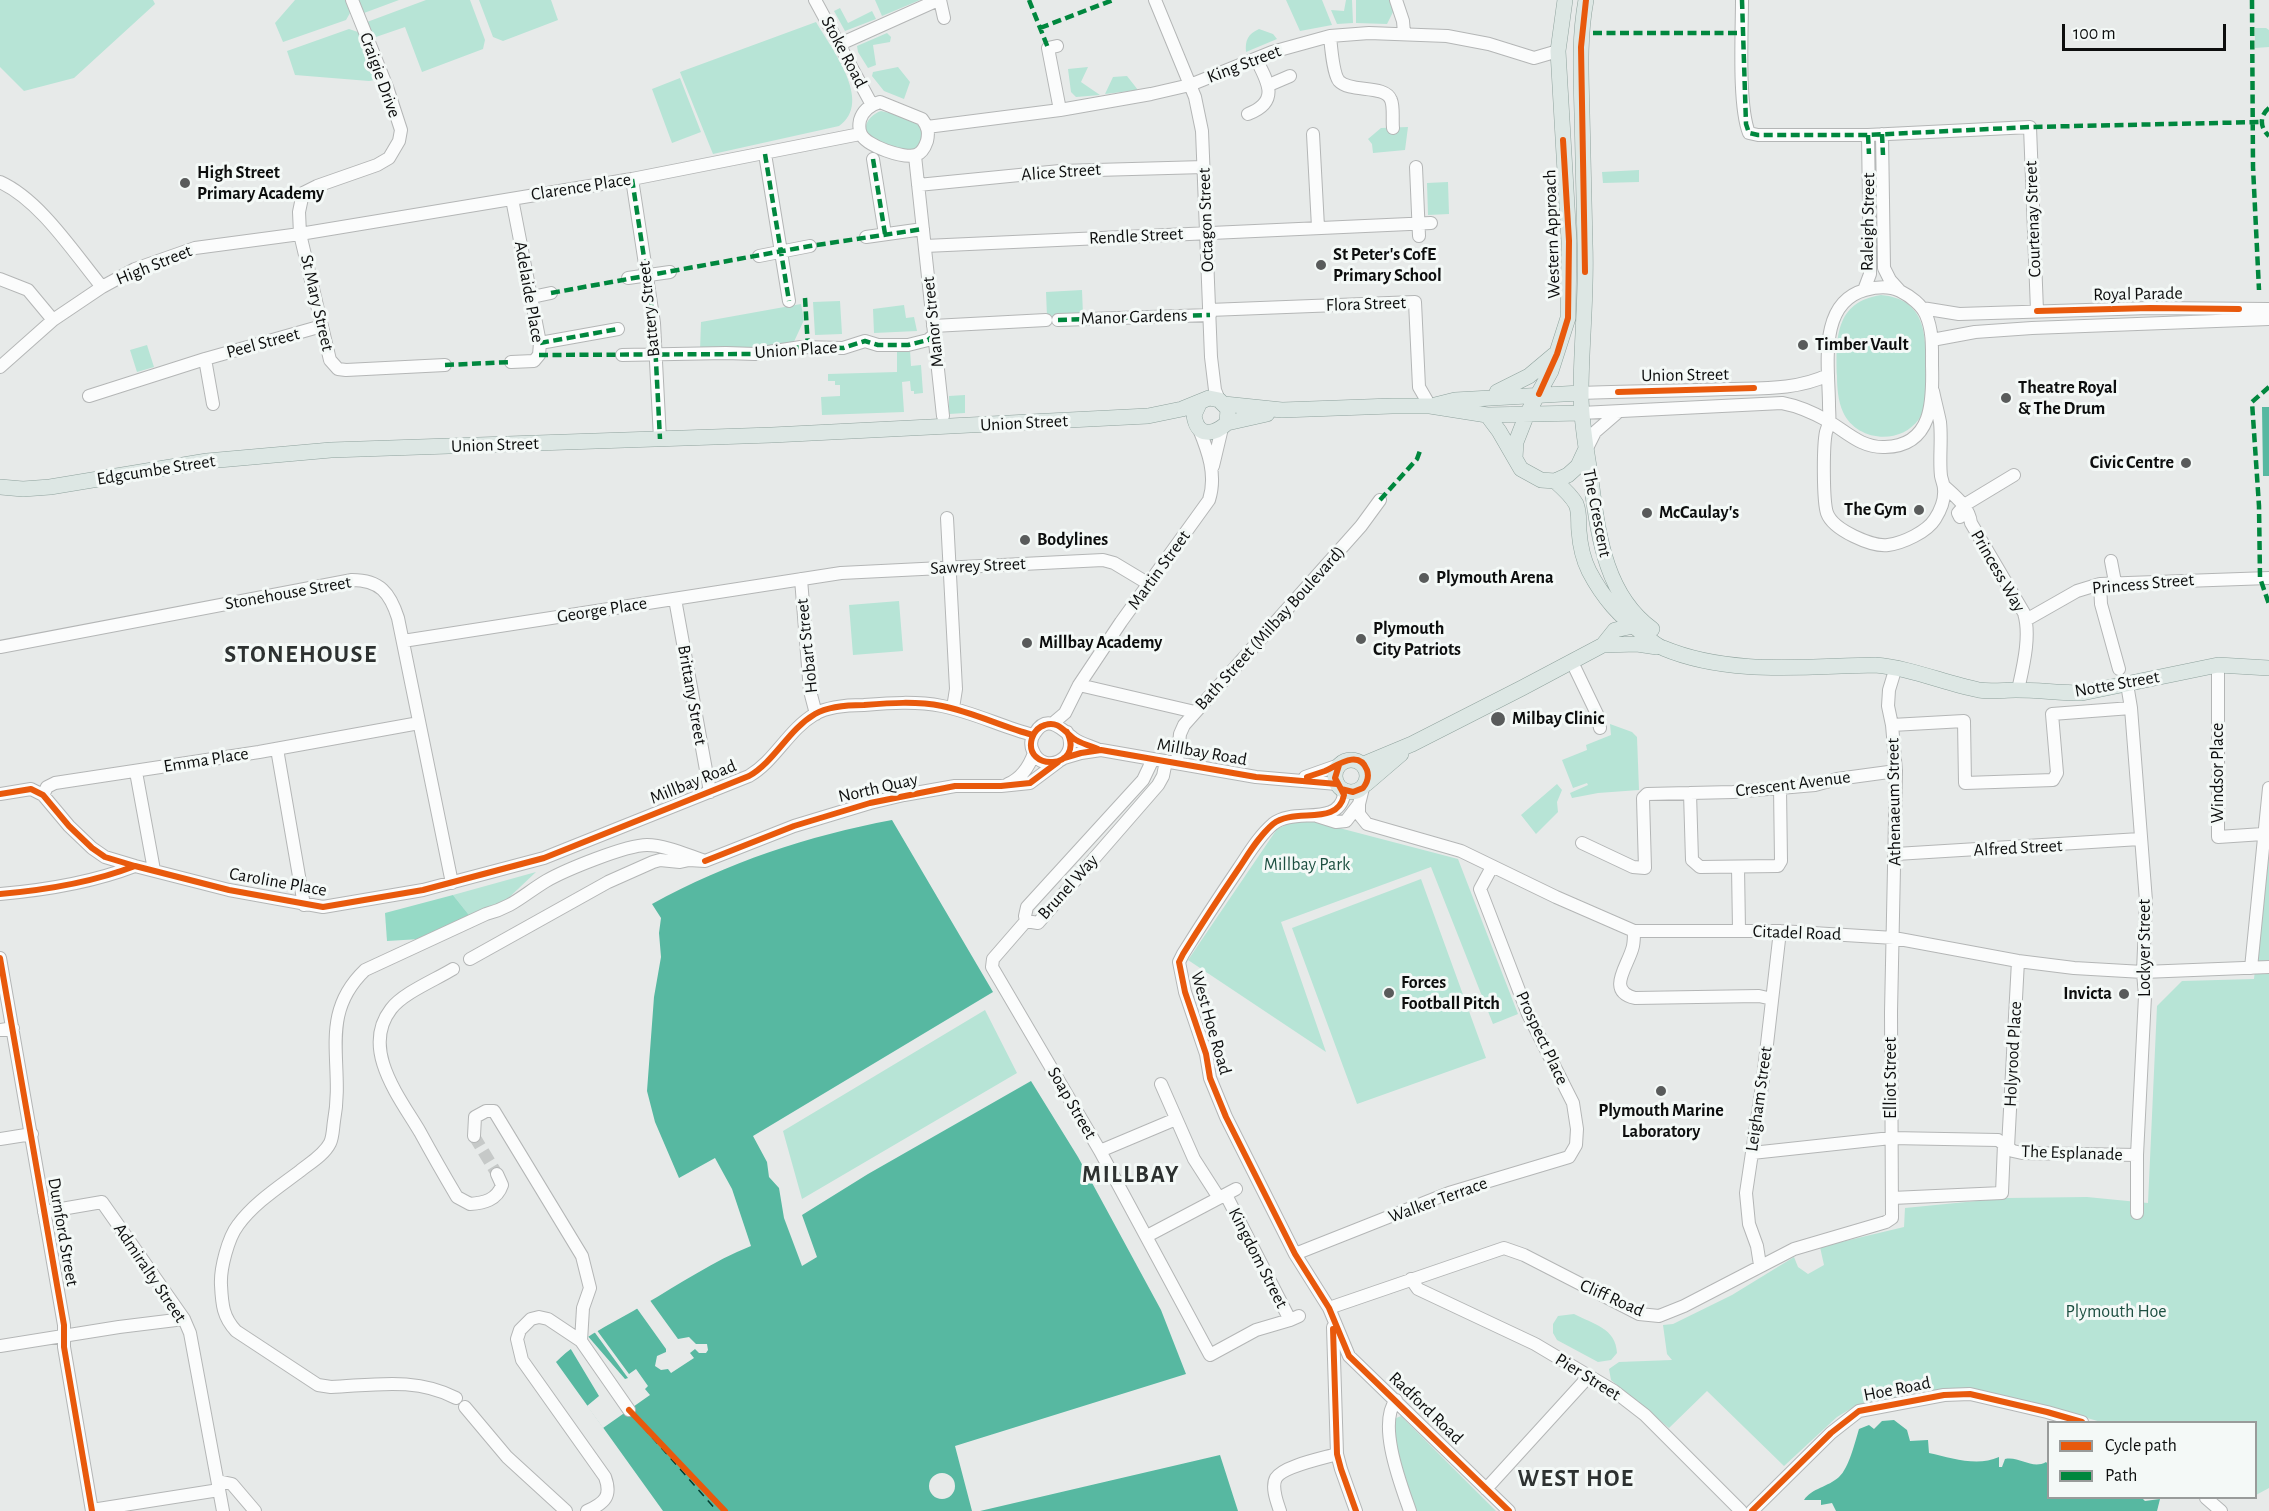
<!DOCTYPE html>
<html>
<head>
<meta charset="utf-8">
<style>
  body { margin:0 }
  #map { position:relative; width:2269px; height:1511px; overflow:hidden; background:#e7eae9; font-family:"Alegreya Sans",sans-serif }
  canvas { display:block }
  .legend { position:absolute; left:2047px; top:1421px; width:210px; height:78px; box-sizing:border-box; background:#f4f9f7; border:2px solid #989b9a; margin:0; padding:8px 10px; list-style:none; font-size:18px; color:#0d0e0e }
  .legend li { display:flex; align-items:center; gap:12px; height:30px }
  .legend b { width:30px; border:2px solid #989b9a }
  .scale { position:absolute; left:2062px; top:24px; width:164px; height:27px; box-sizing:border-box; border:3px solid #0d0e0e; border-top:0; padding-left:8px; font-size:18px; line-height:21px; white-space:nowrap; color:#0d0e0e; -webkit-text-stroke:4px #f4f9f7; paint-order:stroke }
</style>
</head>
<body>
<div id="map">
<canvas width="2269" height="1511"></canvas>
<ul class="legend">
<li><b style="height:8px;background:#e8590c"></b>Cycle path</li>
<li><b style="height:8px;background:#00873e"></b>Path</li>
</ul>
<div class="scale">100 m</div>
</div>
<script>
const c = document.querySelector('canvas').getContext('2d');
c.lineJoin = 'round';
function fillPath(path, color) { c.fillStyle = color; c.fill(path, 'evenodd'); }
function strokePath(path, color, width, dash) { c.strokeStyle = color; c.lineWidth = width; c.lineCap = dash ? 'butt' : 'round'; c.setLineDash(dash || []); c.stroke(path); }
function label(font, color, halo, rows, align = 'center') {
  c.font = font + ' "Alegreya Sans",sans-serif'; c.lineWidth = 6; c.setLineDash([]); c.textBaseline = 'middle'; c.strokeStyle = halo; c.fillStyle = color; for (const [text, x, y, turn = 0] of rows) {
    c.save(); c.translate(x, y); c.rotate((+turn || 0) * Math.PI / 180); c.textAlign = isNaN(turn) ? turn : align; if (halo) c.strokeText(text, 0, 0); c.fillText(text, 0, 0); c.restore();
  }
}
fillPath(new Path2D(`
  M0,0H153L155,4L74,78L24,91L0,67Z
  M295,0H346L350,13L346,20L283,42L275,23Z
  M359,0H399L364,13Z
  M426,0H470L485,40L483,49L422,72L405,27L373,38L367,22Z
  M479,0H551L558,20L503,41L493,37Z
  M875,0H920L882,16Z
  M1286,0H1322L1332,25L1300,31Z
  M1346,0H1352L1353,23L1337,24L1331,10L1344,11Z
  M1356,0H1391L1394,10L1387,24L1356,23Z
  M840,8L848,23L872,11L876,19L845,31L834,11Z
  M816,22C831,48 874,102 839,126L713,154L680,72Z
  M2255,28H2266L2269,30V47L2255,48Z
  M349,29L358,32L375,80L369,81L295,75L287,51Z
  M1259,29L1273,34L1277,39L1246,52C1245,40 1248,34 1259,29Z
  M887,33L891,37L890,42L873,45L876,65L868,68L858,52L857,46Z
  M898,67L910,82L904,99L884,91L872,76L873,72Z
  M1088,67L1081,82L1100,95L1076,97L1071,92L1068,69Z
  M1127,76L1138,90L1105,94L1113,77Z
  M680,78L701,132L672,143L652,89Z
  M881,111C891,113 912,118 919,126C928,135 920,153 907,152C897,151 880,145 872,139C859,129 869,115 881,111Z
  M1408,127L1405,150L1373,153L1372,144L1368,139L1381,128Z
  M1639,170V182L1603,183L1602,172Z
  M1448,182L1449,214L1428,215L1427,183Z
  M1082,290L1083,315L1047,316L1046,292Z
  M1881,295C1926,299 1926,335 1926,370C1927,387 1928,405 1919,419C1900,446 1856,441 1843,412C1838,401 1837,387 1837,376C1836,338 1835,302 1881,295Z
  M840,301L842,334L815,335L813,302Z
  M801,304L804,320L792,346L762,351H700L701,322Z
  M904,305L906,318L914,317L917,331L874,333L873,309Z
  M147,345L154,367L137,372L130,350Z
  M910,350L911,366L921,365L923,393L914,394V391H911L910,381L902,382L904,412L822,415L821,397L840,396V385H835V381H828V374L897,372V351Z
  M965,395V413L949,414V396Z
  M899,601L903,651L853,655L849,605Z
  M1610,724L1632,732L1637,737L1639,790L1598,793L1572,798L1570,793L1588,785L1587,783L1573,788L1562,760L1587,750L1586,745L1611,735Z
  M1557,784L1562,790L1557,802L1558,812L1536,834L1521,815Z
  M1301,818L1458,859L1518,1014L1493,1024L1431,867L1281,922L1326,1052L1188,960L1277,829Z
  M2269,827V1488L2256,1495V1422H2101L2032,1402L1976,1390L1890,1399L1855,1406L1837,1417L1784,1466L1707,1391L1669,1428L1611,1380L1609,1369L1619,1362L1672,1360L1667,1354L1663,1325L1673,1324L1732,1295L1794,1257L1798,1267L1808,1274L1824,1265L1820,1247L1904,1227L1905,1208L2007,1198L2087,1197L2148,1203L2157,1006L2182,981L2254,979Z
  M536,872L500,906L469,915L453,895Z
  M1421,879L1486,1058L1357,1104L1292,928Z
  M985,1010L1017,1073L802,1199L783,1131Z
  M1574,1314C1593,1324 1616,1328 1617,1353L1611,1360L1598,1362L1557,1340L1553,1333V1324L1558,1316Z
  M1401,1416L1496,1511H1416L1395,1451L1394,1419Z`), '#b7e4d6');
fillPath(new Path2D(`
  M453,895L469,915L420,939L387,941L385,913Z`), '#96dac6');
fillPath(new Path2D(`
  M2262,407H2269V476H2263Z
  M892,820L993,992L753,1136L767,1162L769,1177L779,1188L784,1218L802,1266L817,1257L802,1215L868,1174L1031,1081L1078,1157L1161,1310L1186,1374L955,1446L972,1511H663L556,1362C581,1337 615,1322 645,1304C680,1284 713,1261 751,1246L732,1189L715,1158L679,1178L655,1122L647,1091L654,997L661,957L659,933L661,918L652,904C728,862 808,836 892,820Z
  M1894,1420L1907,1430L1910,1441L1928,1440L1929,1453C1952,1458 1977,1467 1999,1457V1467H2002L2005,1459C2020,1456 2032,1470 2046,1462L2048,1464V1498H2142L2145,1501L2160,1499L2157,1511H1836L1832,1503L1821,1505V1500H1804C1812,1488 1828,1487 1839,1477C1849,1468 1855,1442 1859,1429L1869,1425L1874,1429L1882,1421Z
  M1220,1455L1238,1511H980Z`), '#57b8a1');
fillPath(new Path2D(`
  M649,1299L678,1339L689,1337L696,1344H707L708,1350L706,1353H699L695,1349L690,1353L694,1358L671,1373L668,1369L661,1370L655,1366L657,1356L666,1352V1349L636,1307Z
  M596,1329L629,1374L636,1369L648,1386L645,1389L650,1395L603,1428L587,1406L599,1396L569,1346L586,1334L625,1379L628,1378L593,1330Z
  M929 1486a13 13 0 1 1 26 0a13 13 0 1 1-26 0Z`), '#e7eae9');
strokePath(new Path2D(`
  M631,1413L725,1511
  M643,1427L717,1511`), '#033b2e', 1.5, [8, 6]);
strokePath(new Path2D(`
  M474,1136L497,1174`), '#c6c9c8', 12, [12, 6]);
const minor = new Path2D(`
  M352,0L387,87L401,130L399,141L389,158L377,165L317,186L303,193L299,212L300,234L330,360L338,369L346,370L445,365
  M815,0L872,105
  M940,0L944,18
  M1155,0L1195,97L1202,131L1211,357L1215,390L1219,400
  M1396,0L1403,21L1404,33
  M1742,0C1742,33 1738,105 1749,133L1758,135H1868L2030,127L2037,311
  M1330,36C1331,46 1333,74 1339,81C1350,93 1385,84 1391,100C1394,107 1392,120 1393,128
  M840,44L938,0
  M1057,46L1048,48L1060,110
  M1269,85L1290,76
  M880,102L922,119C928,127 929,132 927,141C925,147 922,153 916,155C904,159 866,146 861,134C859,130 859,125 860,120C863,110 870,105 880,102Z
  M1248,114C1280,102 1268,82 1256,59
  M927,127L1060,110L1151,94L1190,85L1272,52L1330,36L1369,33L1447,36L1489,44L1534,58L1558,51
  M1313,134L1318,227
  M1882,134L1884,268L1890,280L1899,290
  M765,154L789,301
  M915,156L943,416
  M873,159L885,234
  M1416,167L1419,236
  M632,179L654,323L660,439
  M0,182C40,200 74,253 102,287
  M918,185L1060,171L1204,167
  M866,237L923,229
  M925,246L1431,223
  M759,256L810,246
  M628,278L670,272
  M0,279L28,290L53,320
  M1864,290L1870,274L1868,135
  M532,297L551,293
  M1922,308L1959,314L2150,308L2269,309
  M1209,310L1415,302L1419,387L1430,406
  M1058,320L1210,315
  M933,326L1046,320
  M1932,340L1975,332L2032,328L2269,319
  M540,343L618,329
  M622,355L726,353L755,354L801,347L843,348L865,341L878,345H908L928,340L934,335
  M205,359L213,404
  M511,362L534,361L539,355L540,343L512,199
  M0,367L53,320L102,287L135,269L195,248L300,234L632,179L860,134
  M1581,393C1630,391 1679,391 1728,389C1761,388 1797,390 1828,375
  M89,396L205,359L322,326
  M1581,413L1782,403C1798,406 1814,413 1828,421C1847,432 1861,448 1885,447C1933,446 1933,400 1932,365C1932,348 1933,331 1926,315C1922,305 1910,296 1900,291C1890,286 1876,287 1865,290C1817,303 1829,368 1829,405C1829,411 1830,418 1829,423C1828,426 1827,429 1826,432C1823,446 1823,501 1827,513C1833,530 1872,547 1888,545C1903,543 1927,532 1935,519C1940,511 1945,499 1944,489C1944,485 1942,481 1941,476C1939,459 1942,440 1940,422C1938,412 1935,401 1933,391
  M1586,450L1595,432L1617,413
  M1213,466L1222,428
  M1945,487C1956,497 1969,507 1971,523L2024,613C2031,636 2023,667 2018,690
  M1960,517L1958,513L1966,504L2014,475
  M947,518L956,689L953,708
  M2111,561L2115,582
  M801,579L810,691L816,714
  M2100,584L2101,604L2119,669
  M675,599L710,792
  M2026,620L2077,591L2100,584L2269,578
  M403,641L841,573L1103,560L1114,563L1149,584
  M0,647L352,580C380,580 390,593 398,618L452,883
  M1572,662L1597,714L1600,728
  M2218,665V837L2263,834
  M2127,684L2131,708L2146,901L2143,972L2145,996L2137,1155V1213
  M1079,685L1195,712
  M1052,724L1065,713L1079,685L1121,622L1209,500C1217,475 1208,451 1199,429
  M1892,725L1964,721L1965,783L2053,780L2057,773L2052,714L2131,708
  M1067,732C1081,759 1043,776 1033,751C1030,745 1031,738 1035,733C1047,713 1062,729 1073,738C1081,744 1091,746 1099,750
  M277,749L304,905
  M1064,758L1081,753L1101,750L1256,777L1337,784
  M1153,759L1143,780L1027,907L1025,916L1026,921L1038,923L1158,785L1163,776L1166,761
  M1177,763L1180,734L1184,725L1361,526L1380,500
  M136,772L154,870
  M1305,777L1339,765
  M1008,784C1022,778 1029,767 1034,753
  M1341,789L1344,795C1338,827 1294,807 1273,824C1259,836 1249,853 1239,868C1220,896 1201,925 1183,954L1179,962L1185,992L1206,1054L1210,1078L1226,1117L1295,1254L1329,1308L1349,1356L1509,1511
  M1690,793L1692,860L1700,867L1778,866L1781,861L1780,788
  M0,794L31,789L43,795L69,826L92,848L105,857L135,866L229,890L323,907L423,890L544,858L749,776C775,761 788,730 815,714C829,706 848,705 864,705C890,703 916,701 942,706C973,712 1002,727 1033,735
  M43,795L47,787L55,783L259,752L419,723
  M1359,804V814L1367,824L1461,851L1556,897L1634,931H1780L1894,938L2018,961L2074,968L2143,972L2269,967
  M1317,816L1336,822L1346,821L1359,804L1363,788
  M1582,843L1633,867L1645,868L1643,798L1647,794L1733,792L1815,785L1837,779L1896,771
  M1896,854L2140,839
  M1738,867L1739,930
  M0,894C46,890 91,883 135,866
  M1026,921L993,959L992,967L1100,1151L1210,1355L1256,1330L1290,1320
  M1634,931C1634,936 1634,941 1633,946C1629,965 1605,991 1635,998L1759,996L1772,999
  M0,958L64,1325V1347L92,1511
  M470,959L608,882L653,862L660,860L680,862L689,860L705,861L794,826L870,803L904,795L955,786H1001L1030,783L1058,762
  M2251,968L2269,788
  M453,969C435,980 403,993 391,1009C360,1049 400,1098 420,1132C432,1154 444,1175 457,1197L470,1204C484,1203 497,1200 502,1185L497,1174
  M0,1030L13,1028
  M1161,1084L1194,1159L1219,1198
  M474,1136L475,1117L486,1111H494L582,1256L590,1288L583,1308L581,1341
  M0,1139L32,1134
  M2008,1147L2018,961
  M1100,1151L1176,1119
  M1752,1153L1891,1138L1998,1140L2013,1151L2022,1153L2137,1155
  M1226,1195L1290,1320L1299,1316
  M1892,1198L2002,1193L2004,1144
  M44,1212L102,1202L184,1319L190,1333L223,1511
  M1147,1236L1236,1189
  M1295,1254L1449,1193L1569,1157L1576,1145L1577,1129L1573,1103L1528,1014L1480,889L1492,867
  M1760,1265L1757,1246L1749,1224L1746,1193L1763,1079L1780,931
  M1411,1279L1418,1289L1535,1344L1614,1391L1645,1415L1741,1511
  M1329,1308L1504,1248L1524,1255L1639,1314L1659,1316L1684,1306L1794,1249L1886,1222L1892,1218L1891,1012L1896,771L1892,725L1888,706L1889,690L1896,667
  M1333,1327L1337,1454L1341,1469L1356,1511
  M0,1346L119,1327L184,1319
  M456,1398C416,1377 375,1385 331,1387L318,1385L236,1331C223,1317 222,1305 221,1285C220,1269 228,1238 238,1225C254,1203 279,1187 300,1171C310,1163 324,1155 330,1143C333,1137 333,1127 334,1121C345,1063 317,1016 365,970L486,914C513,907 523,895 546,881C565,870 626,845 647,845C665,845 687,855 705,861
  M1396,1400C1377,1424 1401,1485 1410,1511
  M465,1407L507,1457L566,1511
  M218,1481L232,1484L255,1511
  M1486,1489L1589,1376
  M2206,1498L2221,1511
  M92,1510L219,1490
  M587,1511C605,1503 612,1496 605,1477L522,1360L517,1339L520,1330L531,1319L539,1317L548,1319L581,1341L629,1410
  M1280,1511C1277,1502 1271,1487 1276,1478C1283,1466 1324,1458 1337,1454
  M1752,1511L1831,1433L1859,1411L1944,1395L1970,1394L2047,1412L2082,1422`);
const major = new Path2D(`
  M1586,0C1579,37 1581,75 1582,113C1583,157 1584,200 1585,244C1587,294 1581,344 1581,394C1581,426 1588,456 1592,488C1599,540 1607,596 1652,629
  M1497,392L1529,376L1554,355
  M1224,404L1282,410L1392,406H1430L1487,415L1581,413
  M1435,405L1455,400L1581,393
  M1487,415L1499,431L1521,469L1541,480L1555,481L1568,475L1578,466L1585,451
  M1227,423L1267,414
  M1515,458L1516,442L1527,414L1551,371L1568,318L1569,241L1558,51L1565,0
  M1555,481C1563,488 1571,495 1576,504C1580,513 1578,522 1579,531C1580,544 1583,559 1589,571C1603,598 1620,617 1645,635C1650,640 1657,646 1663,648C1730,676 1805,666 1875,665C1911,668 1944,683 1979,690C1991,692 2004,690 2016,690C2038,690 2060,693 2082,693L2218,665L2269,668
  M0,487L23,489L50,487L207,461L331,450L772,435L1148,416L1182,409L1209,398L1219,400L1228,409L1227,423C1214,435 1197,438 1194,415L1200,402
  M1603,645L1637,644L1657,647
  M1335 776a16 16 0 1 1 32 0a16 16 0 1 1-32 0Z
  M1364,764L1412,744L1522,688L1603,645L1615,630L1633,626L1639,622
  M1366,784L1401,754`);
strokePath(minor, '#b4b6b6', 14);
strokePath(major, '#8fa29d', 16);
strokePath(minor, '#fbfcfc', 12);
strokePath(major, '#dde7e4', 15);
strokePath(new Path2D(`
  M1029,0L1048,48
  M1742,0L1746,124L1749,133L1758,135H1868L2030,127L2261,122
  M2252,0L2253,167L2259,290
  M1040,28L1113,0
  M1593,33H1742
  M2269,108C2259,116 2260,128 2269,136
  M1882,134L1883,155
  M1868,135L1869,154
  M765,154L789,301
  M873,159L885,234
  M632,179L654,323L660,439
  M551,293L810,246L923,229
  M805,298L808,348
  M1058,320L1210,315
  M540,343L618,329
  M539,355L755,354L801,347L843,348L865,341L878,345H908L928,340L934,335
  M445,365L511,362
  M2269,387L2252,402L2259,506L2260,578L2269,604
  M1380,500L1417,459L1421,448`), '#00873e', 4.5, [9, 4.5]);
strokePath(new Path2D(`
  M1585,272L1581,47L1586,0
  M2037,311L2150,308L2239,309
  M1618,392L1754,388
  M1539,394L1557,354L1568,318L1569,241L1563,140
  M1067,732C1086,770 1022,772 1032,738C1034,732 1038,727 1045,725C1059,720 1065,733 1076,740C1083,744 1090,746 1098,749
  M1064,758L1081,753L1101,750L1256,777L1337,784
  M1307,777C1313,775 1319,773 1325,771C1338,765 1359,749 1367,770C1369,776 1367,783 1363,788L1353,792L1341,789L1335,778L1339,765
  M1341,789L1344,795C1338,827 1294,807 1273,824C1259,836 1249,853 1239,868C1220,896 1201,925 1183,954L1179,962L1185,992L1206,1054L1210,1078L1226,1117L1295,1254L1329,1308L1349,1356L1509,1511
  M0,794L31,789L43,795L69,826L92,848L105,857L135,866L229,890L323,907L423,890L544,858L749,776C775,761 788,730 815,714C829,706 848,705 864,705C890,703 916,701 942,706C973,712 1002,727 1033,735
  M705,861L794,826L870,803L955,786H1001L1030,783L1058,762
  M0,894C46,890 91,883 135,866
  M0,958L64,1325V1347L92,1511
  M1333,1329L1337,1454L1341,1469L1356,1511
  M629,1410L725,1511
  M1752,1511L1831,1433L1859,1411L1944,1395L1970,1394L2047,1412L2082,1422`), '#e8590c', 6);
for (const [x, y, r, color] of [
  [185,183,6,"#595b5b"],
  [1321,265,6,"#595b5b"],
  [1803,345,6,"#595b5b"],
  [2006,398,6,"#595b5b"],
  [2186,463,6,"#595b5b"],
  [1919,510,6,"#595b5b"],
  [1647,513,6,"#595b5b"],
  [1025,540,6,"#595b5b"],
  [1424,578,6,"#595b5b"],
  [1361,639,6,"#595b5b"],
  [1027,643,6,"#595b5b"],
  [1498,719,8,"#595b5b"],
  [1389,993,6,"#595b5b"],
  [2124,994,6,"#595b5b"],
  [1661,1091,6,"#595b5b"]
]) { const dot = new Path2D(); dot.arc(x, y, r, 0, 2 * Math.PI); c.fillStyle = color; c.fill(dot); strokePath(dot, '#f4f9f7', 2); }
label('18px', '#0d0e0e', '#f4f9f7', [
  ["Stoke Road",844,52,62],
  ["King Street",1244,64,-21],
  ["Craigie Drive",380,75,70],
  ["Alice Street",1061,172,-4],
  ["Clarence Place",581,187,-9],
  ["Courtenay Street",2033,219,-92],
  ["Octagon Street",1206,220,-92],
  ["Raleigh Street",1868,222,-89],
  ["Western Approach",1552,234,-92],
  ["Rendle Street",1136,236,-3],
  ["High Street",154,265,-22],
  ["Adelaide Place",529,292,80],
  ["Royal Parade",2138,294,-1],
  ["St Mary Street",317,303,77],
  ["Flora Street",1366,304,-2],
  ["Battery Street",649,309,-96],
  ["Manor Gardens",1134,317,-2],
  ["Manor Street",933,322,-96],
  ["Peel Street",263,343,-15],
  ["Union Place",796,350,-4],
  ["Union Street",1685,375,-1],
  ["Union Street",1024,423,-3],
  ["Union Street",495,445,-2],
  ["Edgcumbe Street",156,470,-9],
  ["The Crescent",1597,513,79],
  ["Sawrey Street",978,566,-3],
  ["Martin Street",1159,570,-54],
  ["Princess Way",1998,571,60],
  ["Princess Street",2143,584,-5],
  ["Stonehouse Street",288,593,-10],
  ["George Place",602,610,-9],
  ["Bath Street (Milbay Boulevard)",1270,628,-48],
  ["Hobart Street",807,646,-96],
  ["Notte Street",2117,684,-10],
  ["Brittany Street",692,695,80],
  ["Millbay Road",1202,752,10],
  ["Emma Place",206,760,-9],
  ["Windsor Place",2218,773,-90],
  ["Millbay Road",693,782,-22],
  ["Crescent Avenue",1793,784,-7],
  ["North Quay",878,788,-13],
  ["Athenaeum Street",1894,802,-91],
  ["Alfred Street",2018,848,-3],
  ["Caroline Place",278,882,10],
  ["Brunel Way",1068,887,-48],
  ["Citadel Road",1797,933,2],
  ["Lockyer Street",2145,948,-90],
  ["West Hoe Road",1211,1023,74],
  ["Prospect Place",1542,1038,65],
  ["Holyrood Place",2013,1054,-87],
  ["Elliot Street",1891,1078,-90],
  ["Leigham Street",1759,1099,-82],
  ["Soap Street",1072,1103,60],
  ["The Esplanade",2072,1153,2],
  ["Walker Terrace",1438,1200,-20],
  ["Durnford Street",63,1232,80],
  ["Kingdom Street",1258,1258,63],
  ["Admiralty Street",150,1273,56],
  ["Cliff Road",1612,1298,24],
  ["Pier Street",1588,1377,32],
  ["Hoe Road",1897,1389,-11],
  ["Radford Road",1426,1408,44]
]);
label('bold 18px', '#0d0e0e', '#f4f9f7', [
  ["High Street",197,173],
  ["Primary Academy",197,194],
  ["St Peter's CofE",1333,255],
  ["Primary School",1333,276],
  ["Timber Vault",1815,345],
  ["Theatre Royal",2018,388],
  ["& The Drum",2018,409],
  ["Civic Centre",2174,463,"right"],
  ["The Gym",1907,510,"right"],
  ["McCaulay's",1659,513],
  ["Bodylines",1037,540],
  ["Plymouth Arena",1436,578],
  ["Plymouth",1373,629],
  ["City Patriots",1373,650],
  ["Millbay Academy",1039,643],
  ["Milbay Clinic",1512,719],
  ["Forces",1401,983],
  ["Football Pitch",1401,1004],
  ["Invicta",2112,994,"right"],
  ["Plymouth Marine",1661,1111,"center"],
  ["Laboratory",1661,1132,"center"]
], 'left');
label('18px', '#1d4f41', '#f4f9f7', [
  ["Millbay Park",1307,865],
  ["Plymouth Hoe",2116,1312]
]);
c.letterSpacing = '1.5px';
label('bold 24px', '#2d3130', '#f4f9f7', [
  ["STONEHOUSE",301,655],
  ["MILLBAY",1131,1175],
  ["WEST HOE",1576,1479]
]);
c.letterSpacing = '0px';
</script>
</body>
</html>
